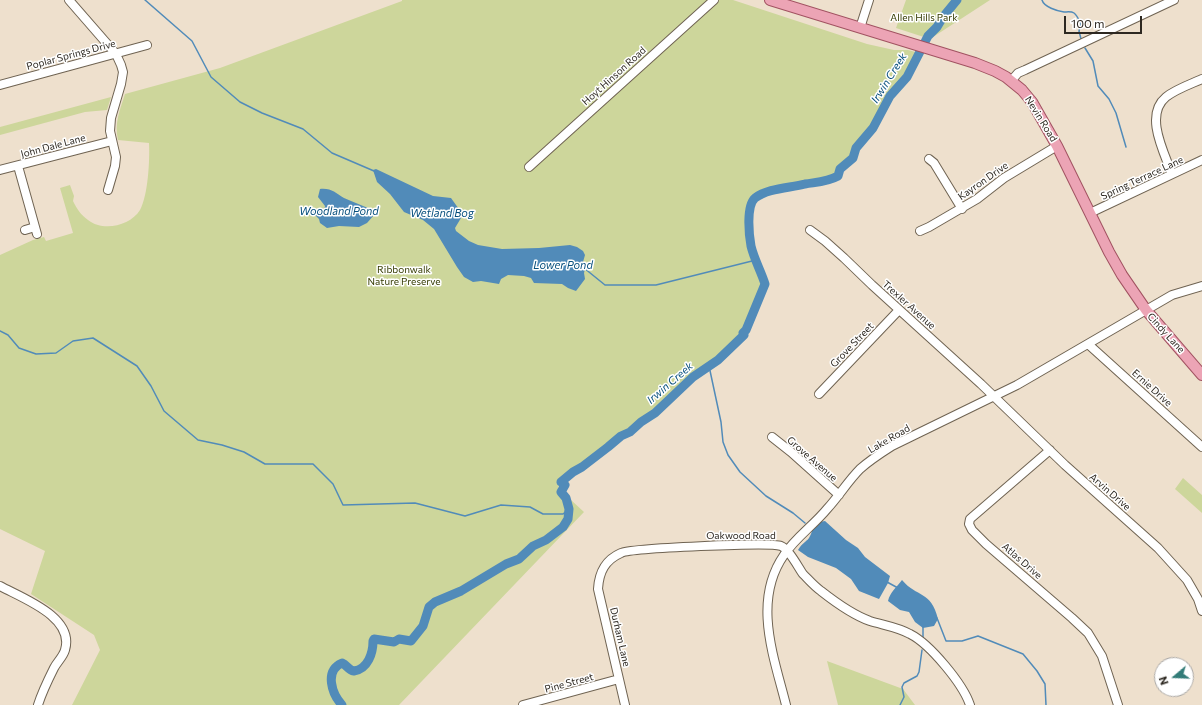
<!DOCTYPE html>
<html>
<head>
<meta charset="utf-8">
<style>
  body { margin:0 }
  #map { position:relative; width:1202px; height:705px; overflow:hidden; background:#eee0cd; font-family:Commissioner,sans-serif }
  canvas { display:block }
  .north { position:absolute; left:1154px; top:657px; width:40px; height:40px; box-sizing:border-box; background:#fff; border:1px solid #aba9a6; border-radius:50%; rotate:251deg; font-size:11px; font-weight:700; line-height:16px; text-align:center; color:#2d2821 }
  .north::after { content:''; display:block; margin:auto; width:14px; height:18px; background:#337c78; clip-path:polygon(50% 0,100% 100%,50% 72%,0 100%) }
  .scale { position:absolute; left:1064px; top:16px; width:78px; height:18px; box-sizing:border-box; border:2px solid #2d2821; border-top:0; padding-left:5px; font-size:12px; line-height:14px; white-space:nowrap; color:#2d2821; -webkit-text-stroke:3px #fff; paint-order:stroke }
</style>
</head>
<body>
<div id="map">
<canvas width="1202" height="705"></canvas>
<div class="north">N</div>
<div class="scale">100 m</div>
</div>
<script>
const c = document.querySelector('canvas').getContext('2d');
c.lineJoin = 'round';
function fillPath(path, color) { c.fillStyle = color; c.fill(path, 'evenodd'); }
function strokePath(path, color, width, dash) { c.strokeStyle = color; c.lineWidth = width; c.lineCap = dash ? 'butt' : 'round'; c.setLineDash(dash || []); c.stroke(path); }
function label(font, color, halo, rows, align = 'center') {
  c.font = font + ' Commissioner,sans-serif'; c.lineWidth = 3; c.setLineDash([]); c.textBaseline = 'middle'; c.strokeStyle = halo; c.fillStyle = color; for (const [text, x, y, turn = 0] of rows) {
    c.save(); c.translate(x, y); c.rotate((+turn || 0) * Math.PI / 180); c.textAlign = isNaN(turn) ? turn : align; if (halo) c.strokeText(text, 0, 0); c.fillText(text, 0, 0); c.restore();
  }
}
fillPath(new Path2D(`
  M402,0H733L867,44L894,50H908L919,53L907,77L890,96L873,128L856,148L853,158L840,169L838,176C827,182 817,182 805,184C790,188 768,188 755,199C746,206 749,235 751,246C754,259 761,271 765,284L746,330L743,333L744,335L718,360L693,377L655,413L641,422L630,432L621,436L608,447L582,467L573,472L561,482L558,488L584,512L399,705H72L100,650L94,635L31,594L45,551L0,529V255L33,240L44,237L46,241L73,233L60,188L70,185L74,196L73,201C77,209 81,215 88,220C103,232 130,226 140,210C148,196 150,160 149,143L118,140C114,123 120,110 125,94L220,68L402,1Z
  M906,0H990L930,39L896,28Z
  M111,97L107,110L85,112L0,135V127Z
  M1183,478L1202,495V513L1175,489Z
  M827,661L903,689L915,705H838Z`), '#cdd69b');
fillPath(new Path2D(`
  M376,169L433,196L451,198L461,212V218L455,228L456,231L469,241L478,245L502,249L539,248L570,245L577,247L583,251L585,255L583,262L585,269L584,273L585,279L576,291L568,288L562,284L534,283L531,278L524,276L508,275L501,279L499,284L481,281L473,282L464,277L457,267L434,229L423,220L404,212L390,194L377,182L373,170Z
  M320,189C332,188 335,193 344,198C354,202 365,207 375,211L374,215L367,223L359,227L339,226L327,228L320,223L319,219L312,212L316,210L324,211L325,206L318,197Z
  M825,521L846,540L858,548L865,557L890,576L888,583L879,599L859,591L851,579L836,568L808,557L798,550C802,543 806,542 809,538C815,529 809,523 825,521Z
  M902,580C917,598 931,590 938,619L934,626L923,628L915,622L909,612L900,610L888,601C890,592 897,587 902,580Z`), '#518bb9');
strokePath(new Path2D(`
  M145,0L192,41L211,77L240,102L262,113L303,129L332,153L374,171
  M1042,0C1044,7 1057,11 1064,12C1067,12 1071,11 1074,13C1077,15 1079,20 1081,24L1079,31L1081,39
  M1085,48L1093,61L1098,86L1109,99L1116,113L1126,147
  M584,268L605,285H656L756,260
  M0,331L8,335L19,348L36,354L56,353L73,341L93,338L137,366L151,386L164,411L198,440L222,445L244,452L265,464H313L333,484L343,505L415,503L465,516L501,505L530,507L543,514H563L569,509
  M709,366L721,422L723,442L728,455L740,472L766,496L793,513L805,523
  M887,582L898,588
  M937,618L946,641H962L978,636L1023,654L1037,671L1045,684L1046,705
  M923,627V638
  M900,705L904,697L902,687L904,683L917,676L919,672L922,650`), '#518bb9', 1.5);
strokePath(new Path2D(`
  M342,705C332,694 324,671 342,663C347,665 348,670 354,671C368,669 373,653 373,641L374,639L394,642L399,639L411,641L423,626L429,607L435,602L461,591L506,564L519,559L533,546L546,540L563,527L568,519L569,509L566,498L561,492L565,485L561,482L573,472L582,467L608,447L621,436L630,432L641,422L655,413L693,377L718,360L744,335L743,333L746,330L765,284C761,271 754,259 751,246C749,235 746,206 755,198C768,188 790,188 805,184C817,182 827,182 838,176L840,169L853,158L856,148L873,128L890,96L907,77L928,36L937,27L943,17L957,0`), '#518bb9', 9);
const minor = new Path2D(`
  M69,0L116,54L121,65L123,72L121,84L111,118L110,131L116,157L115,166L108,190
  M860,28L869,0
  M1011,81L1018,73L1025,70L1174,0
  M0,85L147,45
  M929,159L934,163L962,209
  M18,166L37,234
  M529,167L714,0
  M0,170L112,141
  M1172,174C1164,152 1144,115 1166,97C1176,89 1191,84 1202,79
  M1090,213L1202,160
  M25,230L35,227
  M810,230L825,241L844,258L872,285L981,384L1065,465L1158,548L1187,580L1198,599L1202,611
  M920,231L929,227L977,199L1004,178L1057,146
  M1088,344L1202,447
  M819,394L899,310
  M772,437L791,452L839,495
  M1050,450L970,519L969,524L972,530L986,544L1072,618L1088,633L1102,656L1118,705
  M0,586C22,598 75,617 65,650C63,657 57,662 54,668C48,680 42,692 38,705
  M523,705L619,679
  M625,705L598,589C599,572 605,560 621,553C631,548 770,542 781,546C789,549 798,567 803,574C809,580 814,586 821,591C835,602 853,615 870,621C883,625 898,627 910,634C930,644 963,684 970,705
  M786,705C774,657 752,601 784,555C795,538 814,525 827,509C839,496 848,481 860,469C870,460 881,453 892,446L1017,385L1172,295L1202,286`);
const major = new Path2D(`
  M770,0L975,63L995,71L1006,77L1022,90L1032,102L1057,146L1109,252L1122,275L1146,310L1202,375`);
strokePath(minor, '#6f6352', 10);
strokePath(major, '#a15261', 12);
strokePath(minor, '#fff', 8);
strokePath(major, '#eca4b5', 10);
label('10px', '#353b02', '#fff', [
  ["Allen Hills Park",924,18],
  ["Ribbonwalk",404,270],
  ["Nature Preserve",404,282]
]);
label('10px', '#2d2821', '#fff', [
  ["Poplar Springs Drive",71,55,-15],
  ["Hoyt Hinson Road",614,76,-42],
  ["Nevin Road",1041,119,58],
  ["John Dale Lane",53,146,-15],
  ["Spring Terrace Lane",1142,178,-25],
  ["Kayron Drive",983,181,-35],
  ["Trexler Avenue",909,305,42],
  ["Cindy Lane",1166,333,48],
  ["Grove Street",852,345,-46],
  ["Ernie Drive",1152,388,42],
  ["Lake Road",889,439,-30],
  ["Grove Avenue",812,459,41],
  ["Arvin Drive",1110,492,41],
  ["Oakwood Road",741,536],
  ["Atlas Drive",1022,561,41],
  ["Durham Lane",620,637,77],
  ["Pine Street",569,683,-15]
]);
label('italic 11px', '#074f7d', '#fff', [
  ["Irwin Creek",889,78,-58],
  ["Woodland Pond",339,211],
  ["Wetland Bog",442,213],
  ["Lower Pond",563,265],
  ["Irwin Creek",670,383,-41]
]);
</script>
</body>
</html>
